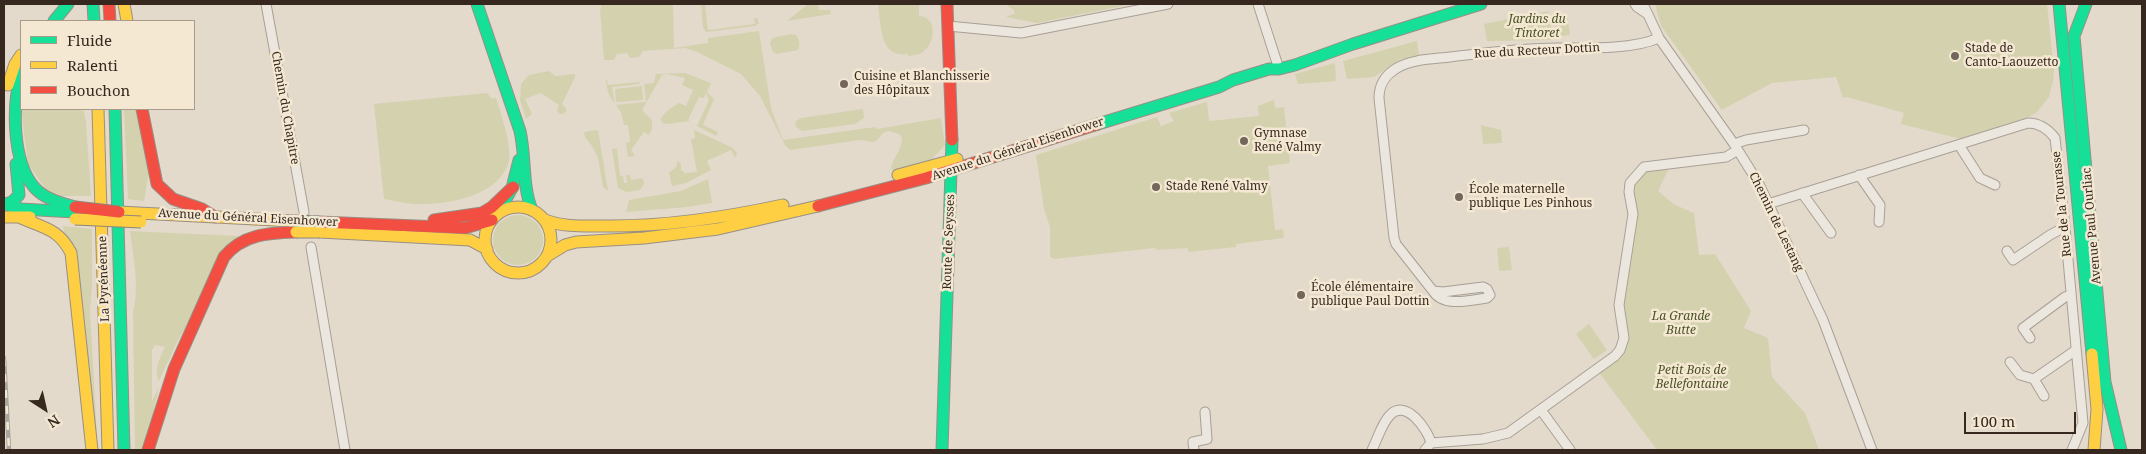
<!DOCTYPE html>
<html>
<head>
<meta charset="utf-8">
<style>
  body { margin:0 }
  #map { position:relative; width:2146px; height:454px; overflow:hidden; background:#e3dacc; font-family:"Noto Serif",serif }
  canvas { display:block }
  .frame { position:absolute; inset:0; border:5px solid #36281e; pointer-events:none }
  .legend { position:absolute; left:20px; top:20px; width:175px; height:90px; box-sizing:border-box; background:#f4e8d3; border:1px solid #a89b8b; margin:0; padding:6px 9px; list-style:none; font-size:15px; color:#36281e }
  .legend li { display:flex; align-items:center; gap:10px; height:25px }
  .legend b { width:25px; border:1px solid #a89b8b }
  .north { position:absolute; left:20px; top:384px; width:50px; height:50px; -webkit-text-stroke:4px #f4e8d3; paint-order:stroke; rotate:145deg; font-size:14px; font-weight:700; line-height:20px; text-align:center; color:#36281e }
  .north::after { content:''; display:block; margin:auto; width:18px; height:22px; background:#36281e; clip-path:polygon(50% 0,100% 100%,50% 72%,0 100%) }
  .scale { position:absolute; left:1964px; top:412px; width:112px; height:22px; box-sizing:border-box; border:2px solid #36281e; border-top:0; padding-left:6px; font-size:15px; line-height:18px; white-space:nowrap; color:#36281e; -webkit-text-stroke:4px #f4e8d3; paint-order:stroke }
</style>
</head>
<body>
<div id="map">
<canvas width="2146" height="454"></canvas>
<div class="frame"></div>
<ul class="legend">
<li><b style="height:6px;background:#16e098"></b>Fluide</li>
<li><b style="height:6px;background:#ffcf43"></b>Ralenti</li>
<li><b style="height:6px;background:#f24e42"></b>Bouchon</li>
</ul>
<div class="north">N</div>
<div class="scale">100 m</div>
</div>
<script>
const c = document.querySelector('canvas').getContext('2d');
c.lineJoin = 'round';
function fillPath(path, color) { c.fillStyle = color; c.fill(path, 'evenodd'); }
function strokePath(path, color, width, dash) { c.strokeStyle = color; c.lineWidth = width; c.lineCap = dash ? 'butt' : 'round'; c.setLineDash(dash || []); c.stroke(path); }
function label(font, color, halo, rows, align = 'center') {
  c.font = font + ' "Noto Serif",serif'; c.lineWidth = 5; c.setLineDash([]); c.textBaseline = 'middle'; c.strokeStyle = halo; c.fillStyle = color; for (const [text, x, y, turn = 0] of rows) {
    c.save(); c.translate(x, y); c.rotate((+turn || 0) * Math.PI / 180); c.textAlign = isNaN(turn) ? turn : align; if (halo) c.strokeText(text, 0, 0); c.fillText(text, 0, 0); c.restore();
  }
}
fillPath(new Path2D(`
  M601,4H673L674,48L708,43V38L759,31L771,108L783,140L875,127L877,129L941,118L945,145L932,159L893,171L891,169C892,158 902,151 902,138L899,134L889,131L883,133L876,141L872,142L860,140L790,150L785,145L760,96L741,74L697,52L685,48L643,51L639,57L630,58L627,53L617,54L614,60H604L600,9H601Z
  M701,4H705L708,30L755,24L754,18H757L759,23L755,26L706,32L703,27Z
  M808,4H818L819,10H830L831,14L787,21Z
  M878,4H924L919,5V16C937,16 936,42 924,51C920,55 914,55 909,56L908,54C879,59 881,24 878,4Z
  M1005,4H1132L1037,23L1006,17L1015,13L1014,10Z
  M1655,4H2047L2054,71L2053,82L2049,97L2037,112L2025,119L1961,139L1901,124L1904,113L1847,97L1843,98L1836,77L1772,83L1722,110L1661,26Z
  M1548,11L1553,40L1487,41L1484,24Z
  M1567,14L1570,35L1556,37L1553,16Z
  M791,34L796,35C799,39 801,45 798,50L777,54L773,52L770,43L772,38Z
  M1417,41L1419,55L1401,59L1374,77L1347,79L1343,61Z
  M1335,63L1336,81L1298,84L1295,74Z
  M549,71L555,76L575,74V77L562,104L566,108V112L563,114H559L557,110L559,105L541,93L525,99L532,114L526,119L520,100L521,84L529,75Z
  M685,73L711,83L707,92L714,99L703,125L718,132L716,136L697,126L709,100L706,93L704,98L699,97L688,120L690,121L667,124L663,123L660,119L668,110L679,103L686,106L693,90L682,85L685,78L667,74L662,75L642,110L652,120V129L649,135L644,132L631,150L635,156L628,157L626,143L630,142L628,125H624C623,121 622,116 621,113C613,98 607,98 606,79H607L608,85L639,82L640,84L612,87L615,105L646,102L644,84L654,83L656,74Z
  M642,86L643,100L616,102L615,89Z
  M487,93L492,99L496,98C501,114 512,146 509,161C500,195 452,204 422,204C410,205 397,201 384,199L374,104Z
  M1274,100L1275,108L1284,107L1290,163L1268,166L1275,230L1283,229L1284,238L1236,244V247L1188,252V248L1156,250L1155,248L1054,259L1050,257V227L1044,209L1036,155L1157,117L1161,126L1174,121L1169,113L1207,102L1209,121L1259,116L1258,106Z
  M21,109H83L86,122L91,196H59L48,193L28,164Z
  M124,109H138L149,172L144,201L128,199Z
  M863,109L864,118L855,124L802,131L795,126L796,121L801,118Z
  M1481,125L1501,130L1502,143L1483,144Z
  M598,130L608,191L603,187L598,158L592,146L585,137L584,132Z
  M694,130L733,148L737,153L735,158L731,150L707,161L711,170L686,183L672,186L669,173L676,167L678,161L681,164V170L685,173L697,172L691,139L695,138Z
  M622,148L617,149L620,176H623L624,183H627L626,175H630L631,180L643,178L644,184L640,190L626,192L618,188L612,149Z
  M1670,166L1658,191L1675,205L1694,213L1699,255L1715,254L1751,311L1744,328L1768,338L1772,377L1805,413L1819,450H1657L1598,371L1623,349L1621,309L1633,184L1645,168Z
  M708,179L712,203L687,207L626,212L629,200L681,191Z
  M493 240a25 25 0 1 1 50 0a25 25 0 1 1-50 0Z
  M63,226L92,229V286L90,311L97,437Z
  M130,231L239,236L177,342L159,381C153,370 160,358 165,347L155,345L152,350V401L159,387L145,450H135L133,311C140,286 133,257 130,231Z
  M1509,247L1512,270L1499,271L1497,248Z
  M1589,324L1607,350L1594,359L1576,334Z`), '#d4d1af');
const street = new Path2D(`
  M266,4L304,212
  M1258,4L1279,69
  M1635,4L1637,7L1646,13
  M1643,4L1659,38L1734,144L1759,184L1823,320L1872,450
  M948,26L1021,33L1168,4
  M1734,144L1746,140L1804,130
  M1959,145L1980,178L1995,185
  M1859,175L1880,205L1879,222
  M1802,193L1831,233
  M1768,204L2028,123C2040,123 2048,129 2055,138L2065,227L2083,423L2072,450
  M311,247L345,450
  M2007,251L2013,260L2050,235L2065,227
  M1433,291C1443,308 1471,300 1487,298L1490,295L1487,289L1483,287L1443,292L1433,291L1396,244L1394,238L1379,98C1379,84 1385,75 1397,68C1412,59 1433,59 1450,57C1485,53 1521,48 1556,48C1586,48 1631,50 1659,38
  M2030,338L2023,328L2065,297L2071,295
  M2010,362L2020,375L2034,379L2044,396
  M2034,379L2076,350
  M1541,410L1570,450
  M1194,450L1193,442L1207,439L1205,412
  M1372,450C1377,440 1382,423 1390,415C1406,398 1428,430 1431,443
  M1425,450L1431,443L1483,439L1508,433L1615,356L1620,350L1624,338L1619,305L1633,214L1629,192L1630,183L1644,167L1726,157L1738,150`);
const fast = new Path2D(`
  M93,4L94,21
  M477,4L520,131C526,157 522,186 532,210
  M2059,4L2092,354
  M2086,4L2074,36L2105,382L2121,450
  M54,21L68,4
  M21,74C12,105 12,161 34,187C44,199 61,203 75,207
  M115,109L124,450
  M1098,124L1219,87L1233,80L1269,69H1279L1295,65L1353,44L1481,4
  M4,204L21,209L75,212
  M5,204L12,202L19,195L16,164
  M498,214L512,188L519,160
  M942,450L952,140`);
const slow = new Path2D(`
  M124,4L127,21
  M8,85L15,64L21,55
  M98,109L108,450
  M898,175L957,159
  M485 240a33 33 0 1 1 66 0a33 33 0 1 1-66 0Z
  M119,212L294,221
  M4,217H30
  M21,218C44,228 59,229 71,253L92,450
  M545,220C563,227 583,226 602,226C663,227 723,218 783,205
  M320,232L470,240L487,249
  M547,256L565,245L576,242L644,238L718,229L818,206
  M2092,354L2097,409L2094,450`);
const jam = new Path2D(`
  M109,4L110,21
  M947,4L952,140
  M142,109L157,184L173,199L202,209L215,217
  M818,206L926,178L1098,124
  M434,220L482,213L492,207L513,187
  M319,222L465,228L492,220
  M148,450L174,369L224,257C243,234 268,233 296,232`);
strokePath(street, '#a8a096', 11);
strokePath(fast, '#988f85', 13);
strokePath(slow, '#988f85', 13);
strokePath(jam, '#988f85', 13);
strokePath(street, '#ebe6de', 9);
strokePath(fast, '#16e098', 11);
strokePath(slow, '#ffcf43', 11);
strokePath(jam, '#f24e42', 11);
const rail = new Path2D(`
  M4,358L9,450`);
strokePath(rail, '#aaa59e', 4.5);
strokePath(rail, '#f4e8d3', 2.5, [8]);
const fastBridge = new Path2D(`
  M294,221L319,222`);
const slowBridge = new Path2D(`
  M75,219L141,222
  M296,232H320`);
const jamBridge = new Path2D(`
  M75,207L119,212`);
strokePath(fastBridge, '#8e857c', 13, []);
strokePath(slowBridge, '#8e857c', 13, []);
strokePath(jamBridge, '#8e857c', 13, []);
strokePath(fastBridge, '#16e098', 11);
strokePath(slowBridge, '#ffcf43', 11);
strokePath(jamBridge, '#f24e42', 11);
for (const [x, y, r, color] of [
  [1955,56,5,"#73665b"],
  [844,84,5,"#73665b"],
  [1244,141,5,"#73665b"],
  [1156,187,5,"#73665b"],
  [1459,197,5,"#73665b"],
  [1301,295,5,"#73665b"]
]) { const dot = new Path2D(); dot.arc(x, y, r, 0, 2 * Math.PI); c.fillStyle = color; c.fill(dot); strokePath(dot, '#f4e8d3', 2); }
label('italic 12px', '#4a5226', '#f4e8d3', [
  ["Jardins du",1537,20],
  ["Tintoret",1537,34],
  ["La Grande",1681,317],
  ["Butte",1681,331],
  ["Petit Bois de",1692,371],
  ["Bellefontaine",1692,385]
]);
label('12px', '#36281e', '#f4e8d3', [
  ["Stade de",1965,49],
  ["Canto-Laouzetto",1965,63],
  ["Cuisine et Blanchisserie",854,77],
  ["des Hôpitaux",854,91],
  ["Gymnase",1254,134],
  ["René Valmy",1254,148],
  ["Stade René Valmy",1166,187],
  ["École maternelle",1469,190],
  ["publique Les Pinhous",1469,204],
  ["École élémentaire",1311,288],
  ["publique Paul Dottin",1311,302]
], 'left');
label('12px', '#36281e', '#f4e8d3', [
  ["Rue du Recteur Dottin",1537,51,-3],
  ["Chemin du Chapitre",285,108,80],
  ["Avenue du Général Eisenhower",1018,149,-18],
  ["Rue de la Tourasse",2062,204,-96],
  ["Avenue du Général Eisenhower",248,218,3],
  ["Chemin de Lestang",1776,222,64],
  ["Avenue Paul Ourliac",2092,226,-95],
  ["Route de Seysses",949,242,-88],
  ["La Pyrénéenne",104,279,-92]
]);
</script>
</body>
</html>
